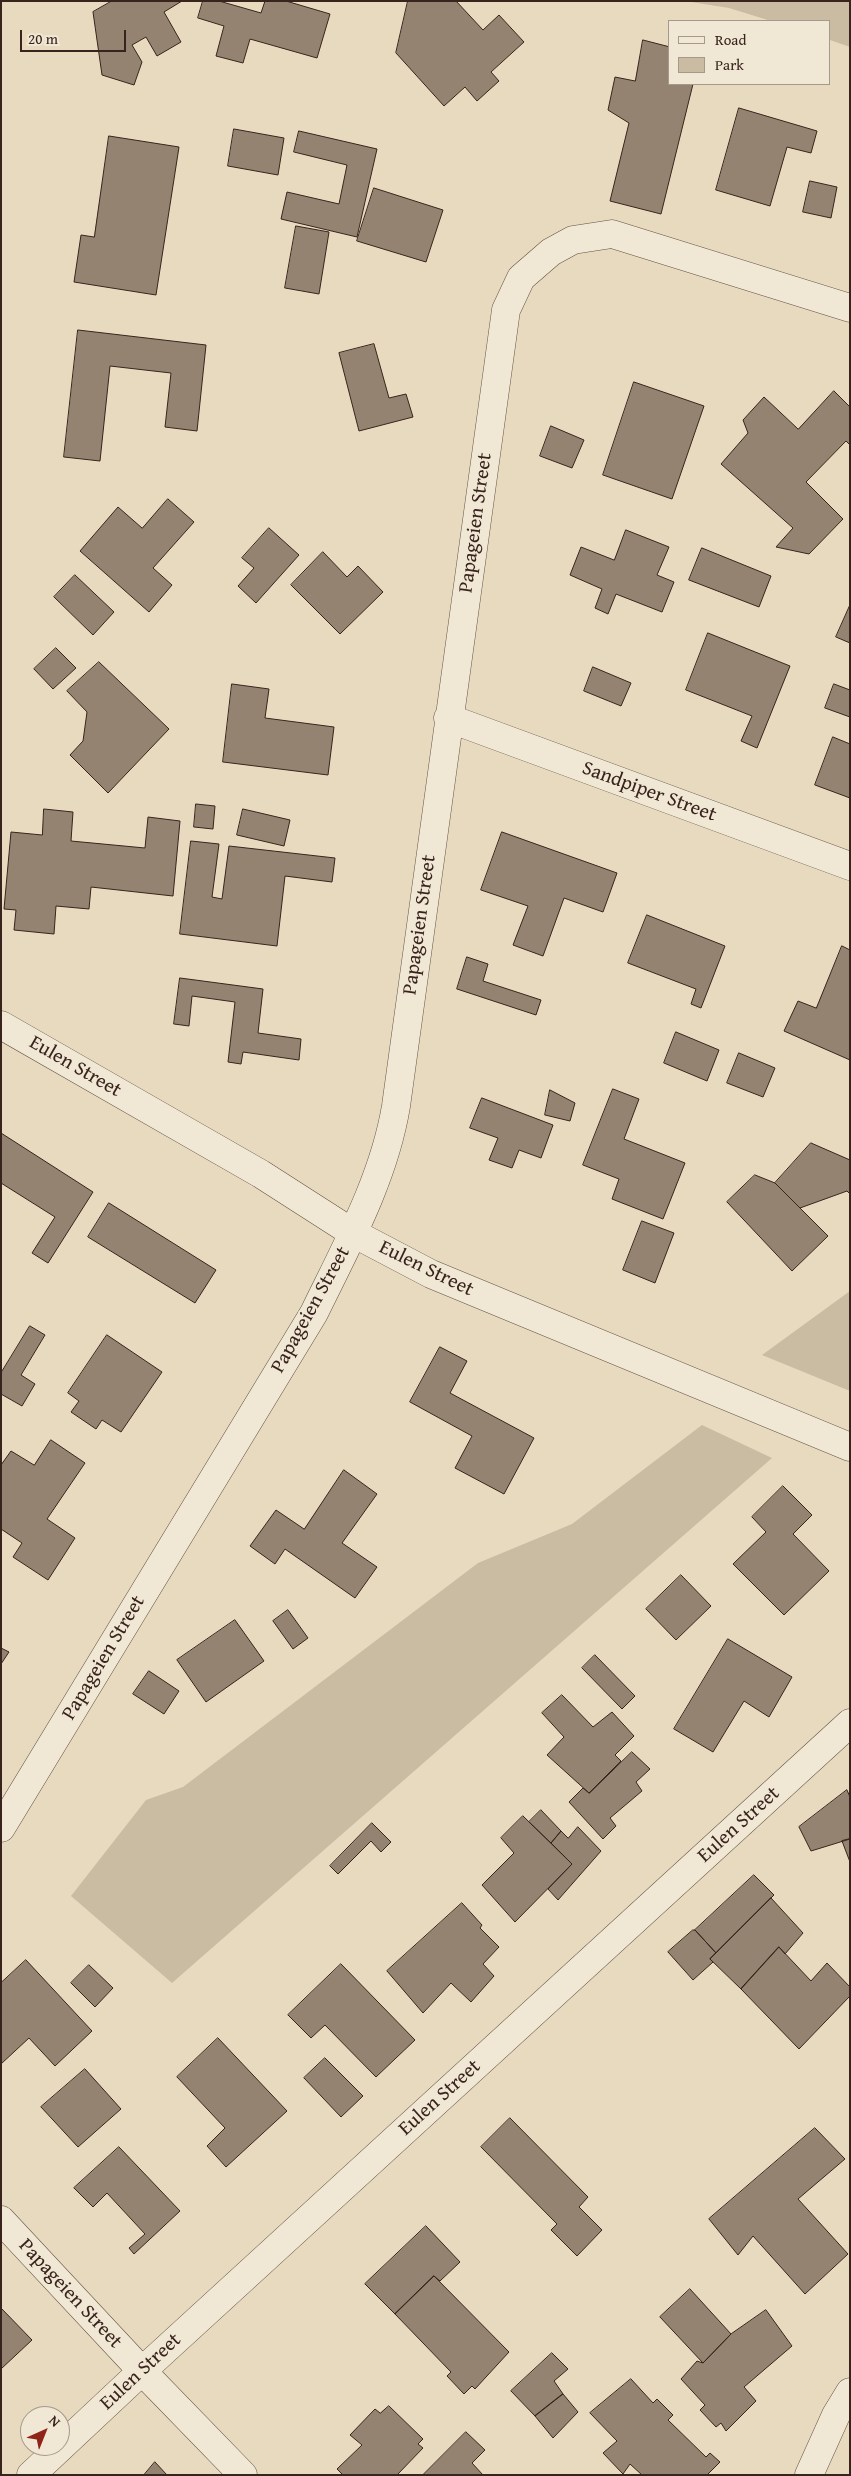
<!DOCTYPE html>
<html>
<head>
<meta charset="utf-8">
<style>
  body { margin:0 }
  #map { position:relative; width:851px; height:2476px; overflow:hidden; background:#e8dabe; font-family:"Gentium Book Plus",serif }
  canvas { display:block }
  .frame { position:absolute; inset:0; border:2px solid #38241d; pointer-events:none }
  .legend { position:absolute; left:668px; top:20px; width:162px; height:65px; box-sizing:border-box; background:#f0e7d5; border:1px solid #a6998b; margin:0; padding:6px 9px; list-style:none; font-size:15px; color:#38241d }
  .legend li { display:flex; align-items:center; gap:10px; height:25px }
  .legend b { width:25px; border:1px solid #a6998b }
  .north { position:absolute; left:20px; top:2406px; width:50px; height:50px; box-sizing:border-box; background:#f0e7d5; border:1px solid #a6998b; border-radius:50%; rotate:44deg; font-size:14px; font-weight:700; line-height:20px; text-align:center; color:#38241d }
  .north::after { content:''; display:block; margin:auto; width:18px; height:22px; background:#8f2418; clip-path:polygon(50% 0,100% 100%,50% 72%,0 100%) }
  .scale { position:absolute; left:20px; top:30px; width:106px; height:22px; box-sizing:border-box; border:2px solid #38241d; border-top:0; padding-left:6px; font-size:15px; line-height:18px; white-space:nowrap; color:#38241d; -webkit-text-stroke:4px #f0e7d5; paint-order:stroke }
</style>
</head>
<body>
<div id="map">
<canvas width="851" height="2476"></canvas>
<div class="frame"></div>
<ul class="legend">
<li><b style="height:6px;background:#f0e7d5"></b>Road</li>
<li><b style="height:14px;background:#cabba3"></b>Park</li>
</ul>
<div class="north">N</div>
<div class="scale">20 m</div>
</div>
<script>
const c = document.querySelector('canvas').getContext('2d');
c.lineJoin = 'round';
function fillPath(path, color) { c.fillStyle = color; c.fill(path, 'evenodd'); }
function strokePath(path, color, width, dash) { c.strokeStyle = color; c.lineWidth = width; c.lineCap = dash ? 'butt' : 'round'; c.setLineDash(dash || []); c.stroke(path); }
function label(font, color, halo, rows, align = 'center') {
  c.font = font + ' "Gentium Book Plus",serif'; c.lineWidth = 4; c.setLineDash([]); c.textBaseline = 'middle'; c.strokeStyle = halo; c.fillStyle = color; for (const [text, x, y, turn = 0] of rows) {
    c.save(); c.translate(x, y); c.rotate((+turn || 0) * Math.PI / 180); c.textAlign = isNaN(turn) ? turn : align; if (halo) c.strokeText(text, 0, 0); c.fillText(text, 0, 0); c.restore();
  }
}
fillPath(new Path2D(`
  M685,1H850V47L830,40V21H771L729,8Z
  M850,1291V1391L762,1355Z
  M702,1425L772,1458L172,1983L71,1896L146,1800L183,1787L478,1563L572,1524Z`), '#cabba3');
const building = new Path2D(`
  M112,1H182L164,12L181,42L157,56L146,37L132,45L142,62L134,85L102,75L93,12Z
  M203,1H219L261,13L265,1H286L330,14L317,58L250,39L243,63L216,56L224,26L198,18Z
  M408,1H456L483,30L499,15L524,42L491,72L499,81L477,101L465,87L444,106L396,53Z
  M643,40L670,47V84H693L661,214L610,201L629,123L608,110L615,77L635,81Z
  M739,108L817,131L811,153L787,147L770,206L716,190Z
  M234,129L284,138L278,175L228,166Z
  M299,131L377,149L357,237L281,219L287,192L339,204L347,165L294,152Z
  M109,136L179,147L156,295L74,282L81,235L94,237Z
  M810,181L837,187L831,218L803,212Z
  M374,188L443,210L426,262L357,241Z
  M296,226L329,232L319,294L285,288Z
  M78,330L206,345L197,431L165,427L171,373L110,366L100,461L64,457Z
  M374,344L389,398L406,394L413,417L359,431L339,353Z
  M634,382L704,406L672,499L603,475Z
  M834,391L850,407V445L846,441L806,482L843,519L809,554L776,547L793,528L721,464L748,433L743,420L764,397L798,429Z
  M551,426L584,440L572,468L540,456Z
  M168,499L194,522L153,568L172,585L149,612L80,551L118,507L142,528Z
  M269,528L299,555L256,603L238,586L254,568L242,558Z
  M626,530L669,547L657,575L674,582L662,612L616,594L608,614L595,608L602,589L570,575L581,547L614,560Z
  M702,548L771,576L759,607L689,580Z
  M323,552L347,577L358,566L383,592L340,634L291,585Z
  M75,575L114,612L93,635L54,597Z
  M850,605V643L836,637Z
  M708,633L790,666L757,748L741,741L752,716L686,690Z
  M56,648L76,668L53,689L34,669Z
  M99,662L169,729L108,793L70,755L83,741L87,712L67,691Z
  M593,667L631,683L621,706L584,691Z
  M232,684L269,689L265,718L334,727L328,775L223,762Z
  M834,684L850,690V717L825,708Z
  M833,737L850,744V798L815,785Z
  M196,804L215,806L213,829L194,827Z
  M44,809L73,812L71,841L145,848L148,817L180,821L173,896L91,887L89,909L56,906L54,934L14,930L16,910L4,909L11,832L42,835Z
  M243,809L290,820L284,846L237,835Z
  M502,832L617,873L603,912L564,898L543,956L513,945L528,906L481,890Z
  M191,841L219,844L212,897L222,899L229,846L335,858L332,882L285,876L277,946L180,934Z
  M647,915L725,946L701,1008L691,1004L696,989L628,963Z
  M842,946L850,950V1060L784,1031L798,1001L816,1008Z
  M467,957L488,964L483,981L541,1000L536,1015L457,989Z
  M180,978L263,989L258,1033L301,1039L299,1060L243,1052L241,1064L228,1062L235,1002L192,996L189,1026L174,1024Z
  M676,1032L719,1050L707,1081L664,1063Z
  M739,1053L775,1068L763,1097L727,1083Z
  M613,1089L639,1099L624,1139L685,1163L663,1219L612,1199L619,1179L583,1165Z
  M550,1090L575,1103L570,1121L545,1115Z
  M482,1098L553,1125L541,1158L519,1150L512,1168L489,1160L498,1138L470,1128Z
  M1,1133L93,1192L48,1263L32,1253L55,1217L1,1183Z
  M811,1143L850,1160V1194L847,1191L800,1208L775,1183Z
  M755,1175L775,1183L828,1236L792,1271L727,1202Z
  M109,1203L216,1270L195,1303L88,1237Z
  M642,1221L674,1233L655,1283L623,1270Z
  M30,1326L45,1335L21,1375L35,1384L22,1406L1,1394V1373Z
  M107,1335L162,1372L121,1432L102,1420L96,1429L71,1412L79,1401L68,1393Z
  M440,1347L467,1361L450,1393L534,1438L504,1494L455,1468L472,1436L410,1402Z
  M51,1440L85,1463L47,1519L75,1538L48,1580L13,1557L22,1543L1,1529V1465L11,1451L34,1465Z
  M344,1470L377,1494L342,1543L377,1567L355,1598L285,1549L275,1564L250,1546L276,1510L304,1529Z
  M783,1486L812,1515L793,1534L829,1571L784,1615L733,1564L766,1532L752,1517Z
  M681,1575L711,1606L676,1640L646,1609Z
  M288,1610L308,1638L293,1649L273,1621Z
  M235,1620L264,1661L206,1702L177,1660Z
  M728,1639L792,1677L769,1717L744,1701L713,1752L674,1729Z
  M1,1648L9,1652L1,1664Z
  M595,1655L635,1696L622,1709L582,1668Z
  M149,1671L179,1691L164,1714L133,1694Z
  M562,1695L593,1727L612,1712L634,1736L615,1755L621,1761L589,1793L547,1755L564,1737L542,1713Z
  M632,1752L650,1769L636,1782L642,1791L610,1818L616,1826L603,1839L569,1802L583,1788L589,1793Z
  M847,1790L850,1797V1839L811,1851L799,1827Z
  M541,1810L561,1831L551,1843L529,1822Z
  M523,1816L572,1864L515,1922L482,1885L514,1853L501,1838Z
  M372,1823L391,1842L381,1852L371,1841L338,1874L330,1866Z
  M578,1827L601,1851L558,1900L548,1889L572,1864L551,1843L561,1831L568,1838Z
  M850,1839V1862L842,1841Z
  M754,1875L774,1895L716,1953L695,1930Z
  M771,1898L803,1933L785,1954L779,1947L741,1989L710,1959Z
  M462,1903L482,1925L480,1928L499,1947L483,1964L494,1976L471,2002L451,1983L423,2013L387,1971Z
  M693,1930H695L716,1953L710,1959L713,1962L693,1980L668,1952Z
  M779,1947L811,1981L827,1963L850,1987V1996L799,2049L741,1989Z
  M26,1960L92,2031L55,2066L29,2038L1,2064V1983Z
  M341,1964L415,2040L376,2077L325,2025L311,2038L288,2015Z
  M89,1965L113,1988L95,2007L71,1983Z
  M218,2038L287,2111L226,2167L207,2146L225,2128L177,2077Z
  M325,2058L363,2096L341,2117L304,2078Z
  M85,2069L121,2109L78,2147L41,2107Z
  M510,2118L588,2197L579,2207L602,2230L577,2256L551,2230L557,2224L481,2147Z
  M815,2128L845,2159L798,2199L848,2254L805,2294L753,2236L738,2255L709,2219Z
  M119,2147L180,2211L134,2254L129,2248L145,2234L107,2193L93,2207L74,2188Z
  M426,2226L460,2262L440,2281L434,2276L395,2314L365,2284Z
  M434,2276L509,2352L475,2389L472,2386L464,2394L447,2376L451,2372L395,2314Z
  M690,2289L731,2334L703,2363L660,2317Z
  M1,2308L32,2340L1,2369Z
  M766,2310L792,2346L744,2387L756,2401L726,2431L721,2423L716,2427L700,2410L705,2405L681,2379L697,2361L703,2363L731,2334Z
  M552,2353L568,2369L554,2381L563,2394L535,2416L511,2391Z
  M631,2379L653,2403L657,2399L673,2415L668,2420L706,2457L710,2453L720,2462L707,2475H642L630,2464L623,2474L603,2453L617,2441L590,2413Z
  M563,2394L578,2412L553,2438L535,2416Z
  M389,2406L423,2439L418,2444L423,2448L397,2475H343L337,2469L362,2445L350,2435L375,2409L380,2413Z
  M466,2432L485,2450L472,2463L483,2475H423Z
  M155,2462L167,2475H144Z`);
fillPath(building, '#948371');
strokePath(building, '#38241d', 1);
const street = new Path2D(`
  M448,718L850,866
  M1,1025L261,1174L353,1233L431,1274L850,1447
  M1,1828L314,1313C346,1247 384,1179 396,1106L506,310L521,278L551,252L573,240L612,234L850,308
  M1,2220L142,2371L243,2475
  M31,2475L142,2371L850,1723
  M809,2475L836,2415L850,2392`);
strokePath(street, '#645245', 29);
strokePath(street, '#f0e7d5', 28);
label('20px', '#38241d', '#f0e7d5', [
  ["Papageien Street",476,523,-82],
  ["Sandpiper Street",649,792,20],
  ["Papageien Street",420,925,-82],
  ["Eulen Street",75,1067,30],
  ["Eulen Street",426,1269,26],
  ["Papageien Street",311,1310,-61],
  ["Papageien Street",104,1658,-59],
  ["Eulen Street",739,1825,-42],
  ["Eulen Street",440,2098,-42],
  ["Papageien Street",70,2294,47],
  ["Eulen Street",141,2372,-43]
]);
</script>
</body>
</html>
